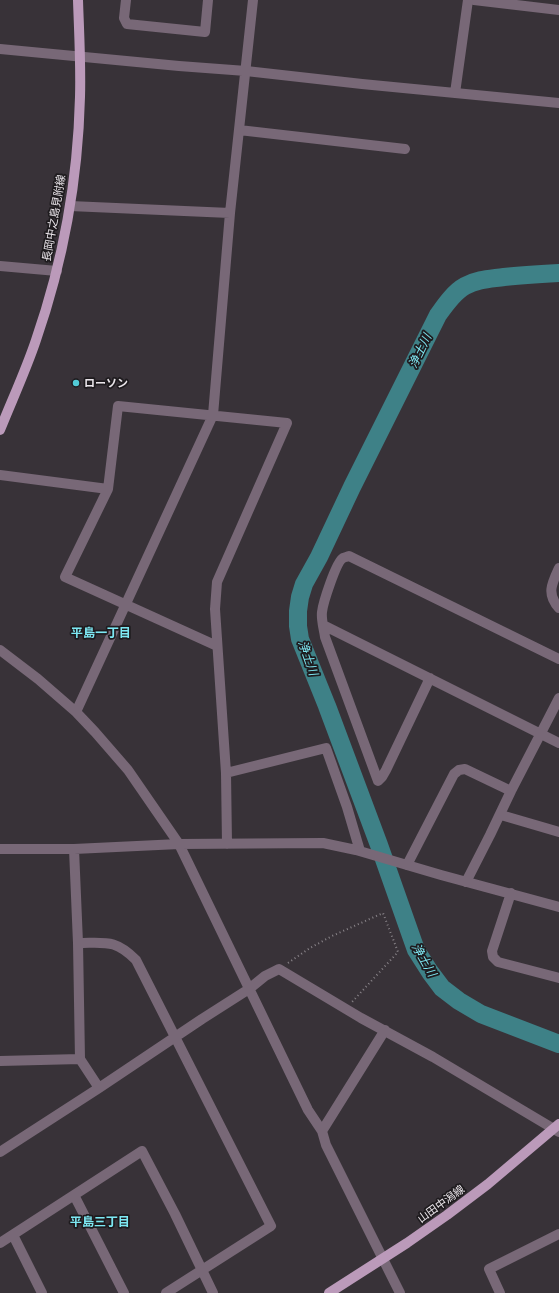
<!DOCTYPE html>
<html>
<head>
<meta charset="utf-8">
<style>
  body { margin:0 }
  canvas { display:block; background:#383238 }
</style>
</head>
<body>
<canvas width="559" height="1293"></canvas>
<script>
const c = document.querySelector('canvas').getContext('2d');
c.lineJoin = 'round';
function strokePath(path, color, width, dash) { c.strokeStyle = color; c.lineWidth = width; c.lineCap = dash ? 'butt' : 'round'; c.setLineDash(dash || []); c.stroke(path); }
function label(font, color, halo, rows, align = 'center') {
  c.font = font + ' Barlow,"Noto Sans JP",sans-serif'; c.lineWidth = 3.5; c.setLineDash([]); c.textBaseline = 'middle'; c.strokeStyle = halo; c.fillStyle = color; for (const [text, x, y, turn = 0] of rows) {
    c.save(); c.translate(x, y); c.rotate((+turn || 0) * Math.PI / 180); c.textAlign = isNaN(turn) ? turn : align; if (halo) c.strokeText(text, 0, 0); c.fillText(text, 0, 0); c.restore();
  }
}
strokePath(new Path2D(`
  M559,273C540,274 522,275 504,277C490,279 478,279 465,286C454,292 445,305 438,315L352,487L319,557L304,584L300,597L298,611V626L300,639L327,706L379,845L416,950L430,972L442,988L459,1001L481,1014L559,1044`), '#3e8187', 18);
strokePath(new Path2D(`
  M288,963L310,948L332,936L383,913L398,952L352,1002`), '#898489', 2, [1, 3]);
strokePath(new Path2D(`
  M126,0L124,18L127,24L205,32L208,0
  M474,0L559,10
  M0,49L179,66L246,71L362,84L559,103
  M455,93L468,0
  M239,130L405,149
  M70,206L230,213
  M0,266L57,271
  M0,475L108,489
  M559,568C552,583 546,594 559,608
  M323,625L559,743
  M217,646L65,577L108,489L118,406L287,423L217,582L215,609L226,773L227,844
  M0,650L38,679L76,712L95,732L128,770L179,844L308,1110L322,1131L326,1145L400,1293
  M430,678L386,770L382,777L378,781L325,637C324,629 321,620 322,612C323,603 336,562 343,558C345,557 347,557 349,556L559,659
  M76,712L213,415L230,213L253,0
  M226,773L326,748L347,807L360,851
  M501,815L559,832
  M0,849H74L179,844L323,843L356,850L441,875L559,907
  M74,849L78,943L80,1059L99,1088
  M407,865L454,774L459,770L465,769L511,791
  M466,882L490,835L511,791L559,698
  M511,893L492,951L493,957L498,962L559,978
  M78,943C106,943 115,939 136,960L271,1226L166,1293
  M0,1061L80,1059
  M322,1131L385,1030
  M0,1152L99,1088L202,1019L249,989L265,976L279,969L361,1018L433,1057L559,1132
  M74,1195L124,1293
  M13,1235L42,1293
  M0,1243L142,1151L175,1214L213,1293
  M500,1293L489,1269L559,1234`), '#786877', 10);
strokePath(new Path2D(`
  M0,430C12,400 26,370 36,340C63,262 78,179 80,97C81,64 79,32 78,0
  M329,1293L407,1243L447,1215L488,1184L559,1124`), '#bb9aba', 10);
for (const [x, y, r, color] of [
  [76,383,4,"#52cbd7"]
]) { const dot = new Path2D(); dot.arc(x, y, r, 0, 2 * Math.PI); c.fillStyle = color; c.fill(dot); strokePath(dot, '#1e1b1e', 1.5); }
label('11px', '#ebe6eb', '#1e1b1e', [
  ["長岡中之島見附線",54,218,-80],
  ["山田中潟線",441,1204,-36]
]);
label('bold 11px', '#ebe6eb', '#1e1b1e', [
  ["ローソン",84,383]
], 'left');
label('italic 12px', '#7fe7f2', '#1e1b1e', [
  ["浄土川",420,351,-64],
  ["浄土川",308,658,71],
  ["浄土川",424,960,60]
]);
label('bold 12px', '#7de8f3', '#1e1b1e', [
  ["平島一丁目",101,633],
  ["平島三丁目",100,1222]
]);
</script>
</body>
</html>
